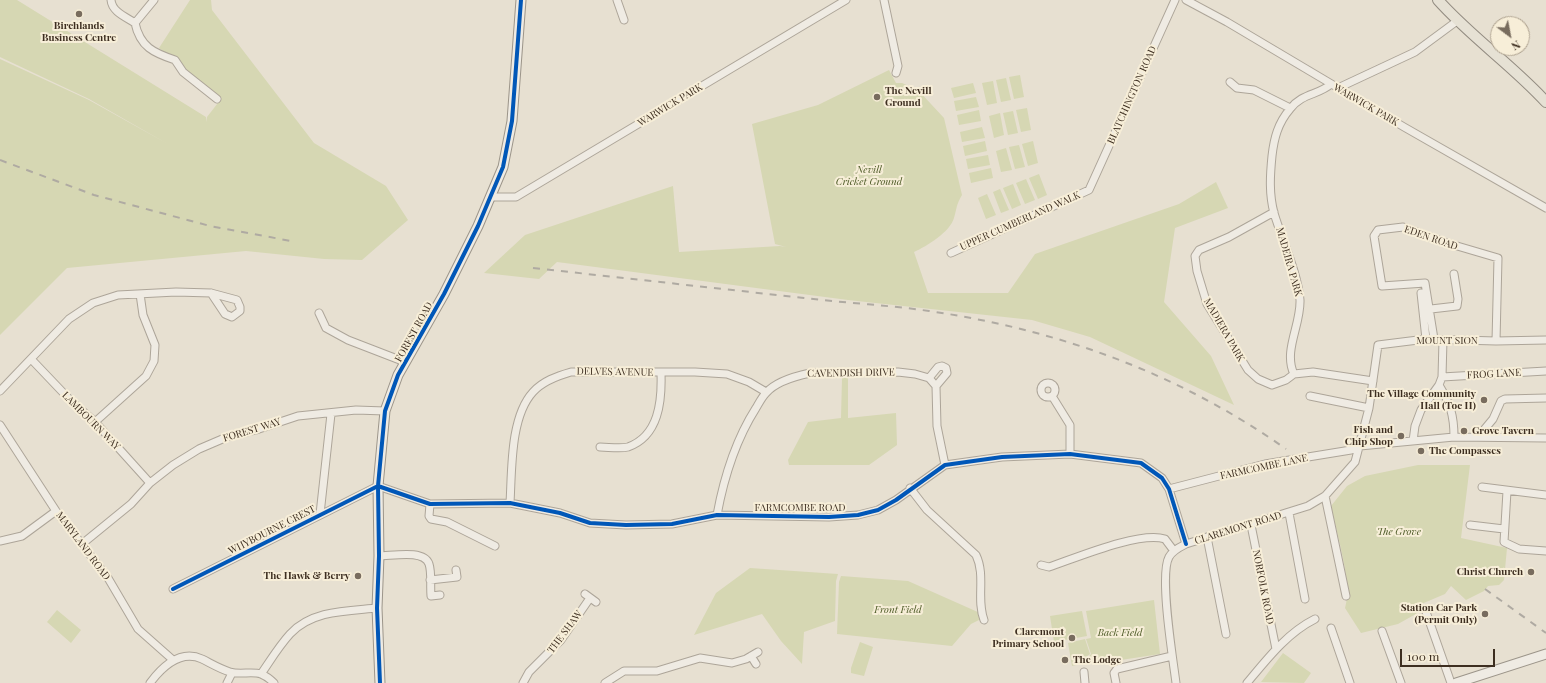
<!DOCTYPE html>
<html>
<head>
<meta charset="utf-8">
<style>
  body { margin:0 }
  #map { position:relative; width:1546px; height:683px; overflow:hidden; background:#e7e0d1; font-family:"Playfair Display",serif }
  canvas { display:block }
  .north { position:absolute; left:1490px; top:16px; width:40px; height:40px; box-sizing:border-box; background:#f7eed8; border:1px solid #ada18e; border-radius:50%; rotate:148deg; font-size:11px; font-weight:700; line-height:16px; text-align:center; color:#3d2e20 }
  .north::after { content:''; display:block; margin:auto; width:14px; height:18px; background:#786c5e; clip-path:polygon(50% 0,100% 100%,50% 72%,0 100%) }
  .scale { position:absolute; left:1400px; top:649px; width:95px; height:18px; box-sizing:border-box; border:2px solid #3d2e20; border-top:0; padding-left:5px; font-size:12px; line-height:14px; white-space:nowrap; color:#3d2e20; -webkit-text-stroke:3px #f7eed8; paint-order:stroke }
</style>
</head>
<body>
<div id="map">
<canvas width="1546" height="683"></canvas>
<div class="north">N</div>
<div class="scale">100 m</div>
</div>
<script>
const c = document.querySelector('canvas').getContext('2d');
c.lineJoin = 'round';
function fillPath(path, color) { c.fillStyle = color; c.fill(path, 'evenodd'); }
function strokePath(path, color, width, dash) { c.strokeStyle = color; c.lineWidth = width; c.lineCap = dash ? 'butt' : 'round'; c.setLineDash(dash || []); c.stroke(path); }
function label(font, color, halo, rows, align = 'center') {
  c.font = font + ' "Playfair Display",serif'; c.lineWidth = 4; c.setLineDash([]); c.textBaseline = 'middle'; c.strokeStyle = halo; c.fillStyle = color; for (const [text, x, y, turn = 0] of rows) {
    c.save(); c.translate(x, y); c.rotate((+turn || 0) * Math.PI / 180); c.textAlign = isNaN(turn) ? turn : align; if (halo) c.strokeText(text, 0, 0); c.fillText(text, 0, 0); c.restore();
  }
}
fillPath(new Path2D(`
  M0,0H17L206,117L207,122V117L221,99L159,48L190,0H211L212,10L314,143L386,186L408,220L362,260L324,259L246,251L67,268L0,335V59L89,100L166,143L89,99L0,57Z
  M889,70L896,83H902L918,90L944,118L962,195C956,205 957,208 954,218C950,232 927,246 914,252L928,293H1008L1035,254L1179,204L1216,182L1228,208L1175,228L1164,302L1211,356L1234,405L1090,337L1032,320L848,300L557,262L539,279L484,273L525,235L673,186L679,252L780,246L786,247L775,244L752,124L818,105Z
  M1020,75L1024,97L1014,99L1009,77Z
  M1006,78L1011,100L1001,102L996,80Z
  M993,81L997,103L987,105L982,83Z
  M973,83L976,93L954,98L951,88Z
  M976,97L979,107L956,111L954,101Z
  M1027,108L1031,130L1021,132L1016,110Z
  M979,110L981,121L959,125L957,115Z
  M1013,111L1018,133L1008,135L1003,113Z
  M1000,113L1004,135L994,138L989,116Z
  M982,127L985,138L962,142L960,132Z
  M985,141L987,151L965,156L963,146Z
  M1033,141L1038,163L1028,166L1022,144Z
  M1019,145L1025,167L1015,169L1009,147Z
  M1006,148L1012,170L1001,172L996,151Z
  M988,155L990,165L968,169L966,159Z
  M991,168L993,178L971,183L969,173Z
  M1039,174L1047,195L1038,199L1029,178Z
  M1026,179L1035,200L1025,204L1016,183Z
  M1013,184L1021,205L1012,209L1003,188Z
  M1000,189L1009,210L1001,213L993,192Z
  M987,194L996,215L986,219L978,198Z
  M842,378H848V418L896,413L897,445L869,465H789L788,460L808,422L841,418Z
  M1418,465H1470L1461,538L1507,548L1504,580L1499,585L1488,586L1484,591L1466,600L1451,586L1445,594L1419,605L1423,610L1398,624L1361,633L1345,608C1353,584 1336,532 1331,506L1347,486L1365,476Z
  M750,568L838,574L836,581L835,621L804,632L802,664L781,641L762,614L694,635L716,593Z
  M841,576L908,581L980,613L981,619L971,624L952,646L837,634L839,582Z
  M1154,600L1160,654L1095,664L1090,662L1088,658L1091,654L1086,639L1091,638L1086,611Z
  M57,610L81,630L71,643L47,622Z
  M1082,611L1087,636L1054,642L1050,616Z
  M1085,639L1090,654L1086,657L1088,662L1072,666L1068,643Z
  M860,642L873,647L864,676L851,673V668Z
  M1283,653L1311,673L1304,683L1261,682Z`), '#d6d7b3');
const street = new Path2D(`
  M111,0C112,12 126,17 135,23C140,47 154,53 175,60L183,72L217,99
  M617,0L624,20
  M884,0L898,66L896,73
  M1186,0L1227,22L1404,127L1546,208
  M135,23L154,0
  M1230,82L1237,88L1254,90L1290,108
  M1331,84C1319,95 1302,93 1290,109C1278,123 1274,138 1272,156C1270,176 1269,194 1274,213C1282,240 1298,273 1300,300C1301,325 1283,351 1294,374L1313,372L1373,381
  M1338,88L1415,52L1457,21
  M491,197H516L846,0
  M1274,212L1229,237L1199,250L1195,256L1197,271L1207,304L1248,370L1258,379L1272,385L1286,380L1294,374
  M951,253L1089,190L1175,0
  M1421,293L1426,339
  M1431,309L1457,306L1458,299L1454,274
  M319,313L326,328L348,340L405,362
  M1434,339L1425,283L1382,286L1374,236L1378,230L1403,227L1447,243L1498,258L1496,341
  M32,360L72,402L95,422L150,483
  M1442,377L1546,371
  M929,378L938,367L942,366L946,368L947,373L936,386
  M1041 390a7 7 0 1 1 14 0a7 7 0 1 1-14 0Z
  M1439,385C1450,403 1454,415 1454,437
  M0,391L69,319L93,303L118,295L176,292L211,293L237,300L240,307V311L232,317L225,314L211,293
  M1052,396L1070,425V454
  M1310,396L1369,408
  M95,422L146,376L154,361L155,345L143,315L140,294
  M0,425L56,511L108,578L138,629L173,660
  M1478,437L1493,419L1501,401L1505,399L1546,398
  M1413,441L1415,426L1421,410L1439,385L1442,377L1443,340
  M600,447C608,447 620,449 628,447C659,436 662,401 661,373
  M1482,487L1546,495
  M910,488L927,510L976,555C986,576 976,599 984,620
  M1169,489L1265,464L1351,450L1360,446L1454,437L1546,438
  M1507,491L1504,542L1519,549L1546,551
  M1325,496L1346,596
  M510,503C512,470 510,417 533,392C543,381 557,376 571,372H695L727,374L749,382L766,392
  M430,504L429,516L431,519L447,522L495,546
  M1289,513L1305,599
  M320,514L331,414
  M717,515C724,477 735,441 756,408C759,403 762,397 766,393C776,381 796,376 810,373L898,372L915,374L929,378L936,386L937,426L945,465
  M1251,525L1276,649
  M1470,525L1504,529
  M1207,537L1226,634
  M0,541L22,536L56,511
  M82,544L131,504L150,483L173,465L199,449L227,437L256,430L298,416L356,410L385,411
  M379,556C392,556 424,549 429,564C432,573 430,586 431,596L440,595
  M1041,565L1049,567C1076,558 1139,531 1165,539L1174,551
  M430,580L457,577L456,570
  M173,589L378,486L430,504L510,503L560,513L590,523L626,525L672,524L717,515L829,517L858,515L878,510L896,500L945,465L1002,457L1070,454L1141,463L1162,478L1169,489L1186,544
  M585,594L596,602
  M1425,609L1451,683
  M1331,628L1350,683
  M1382,631L1401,683
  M751,656L756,664
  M1084,672L1085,683
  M261,674C270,661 279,646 290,634C312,610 348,611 377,608
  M150,683C162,667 180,649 202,659C212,664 220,669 230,672C240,675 252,671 261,674C266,676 271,680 274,683
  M227,683L232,673
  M523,683L529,672L561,640L590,598
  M605,683L624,671H657L700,658L732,663L746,659L758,652
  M1116,683L1114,673L1117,669L1172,656
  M1176,683C1173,659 1159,575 1169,557C1173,550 1180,547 1186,544L1308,506L1325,496L1355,462L1369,408L1378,345L1426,339L1496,341L1546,340
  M1247,683C1267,659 1287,633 1315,619`);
const secondary = new Path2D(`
  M380,683L377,608L379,556L378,486L385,411L398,375L444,294L478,226L503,167L512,121L521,0
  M1456,683L1546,654`);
const primary = new Path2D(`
  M1438,0C1471,37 1512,65 1546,102`);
strokePath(street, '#ada599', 9);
strokePath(secondary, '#9c958a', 11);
strokePath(primary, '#928b80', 12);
strokePath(street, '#efebe3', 7);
strokePath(secondary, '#efebe3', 9);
strokePath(primary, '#e6e1d4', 10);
strokePath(new Path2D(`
  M0,160L94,195L210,226L291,241
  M533,268C624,278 714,288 804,298C845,303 888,305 929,311C1059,330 1178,373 1286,449
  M1485,589L1546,633`), '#afaaa2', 2, [7, 7]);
strokePath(new Path2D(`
  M173,589L378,486L430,504L510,503L560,513L590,523L626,525L672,524L717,515L829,517L858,515L878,510L896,500L945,465L1002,457L1070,454L1141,463L1162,478L1169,489L1186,544
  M380,683L377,608L379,556L378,486L385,411L398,375L444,294L478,226L503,167L512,121L521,0`), '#0057b8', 4);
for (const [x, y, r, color] of [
  [79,14,4,"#786c5e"],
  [877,97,4,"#786c5e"],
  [1484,400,4,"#786c5e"],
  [1464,431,4,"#786c5e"],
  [1401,436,4,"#786c5e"],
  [1421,451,4,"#786c5e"],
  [1531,572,4,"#786c5e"],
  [358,576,4,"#786c5e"],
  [1485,614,4,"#786c5e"],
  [1072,638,4,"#786c5e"],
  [1065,660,4,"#786c5e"]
]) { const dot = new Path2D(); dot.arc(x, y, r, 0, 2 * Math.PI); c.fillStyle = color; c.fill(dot); strokePath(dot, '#f7eed8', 1.5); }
label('bold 10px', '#3d2e20', '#f7eed8', [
  ["Birchlands",79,26,"center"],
  ["Business Centre",79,38,"center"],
  ["The Nevill",885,91,"left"],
  ["Ground",885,103,"left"],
  ["The Village Community",1476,394],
  ["Hall (Toc H)",1476,406],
  ["Fish and",1393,430],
  ["Chip Shop",1393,442],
  ["Grove Tavern",1472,431,"left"],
  ["The Compasses",1429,451,"left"],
  ["Christ Church",1523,572],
  ["The Hawk & Berry",350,576],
  ["Station Car Park",1477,608],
  ["(Permit Only)",1477,620],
  ["Claremont",1064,632],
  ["Primary School",1064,644],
  ["The Lodge",1073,660,"left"]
], 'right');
label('10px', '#3d2e20', '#f7eed8', [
  ["BLATCHINGTON ROAD",1132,95,-66],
  ["WARWICK PARK",670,105,-31],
  ["WARWICK PARK",1366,105,30],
  ["UPPER CUMBERLAND WALK",1020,221,-24],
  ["EDEN ROAD",1431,238,19],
  ["MADEIRA PARK",1289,262,74],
  ["MADIERA PARK",1224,330,60],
  ["FOREST ROAD",414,332,-61],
  ["MOUNT SION",1447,341],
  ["DELVES AVENUE",615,372,1],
  ["CAVENDISH DRIVE",851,373,-1],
  ["FROG LANE",1494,374,-3],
  ["LAMBOURN WAY",91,421,45],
  ["FOREST WAY",252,430,-17],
  ["FARMCOMBE LANE",1264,467,-12],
  ["FARMCOMBE ROAD",800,508],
  ["CLAREMONT ROAD",1238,528,-17],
  ["WHYBOURNE CREST",272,530,-27],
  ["MARYLAND ROAD",83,546,53],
  ["NORFOLK ROAD",1263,587,79],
  ["THE SHAW",565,632,-53]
]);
label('italic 10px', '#4d5a26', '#f7eed8', [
  ["Nevill",869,170],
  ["Cricket Ground",869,182],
  ["The Grove",1399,532],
  ["Front Field",898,610],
  ["Back Field",1120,633]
]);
</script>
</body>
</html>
